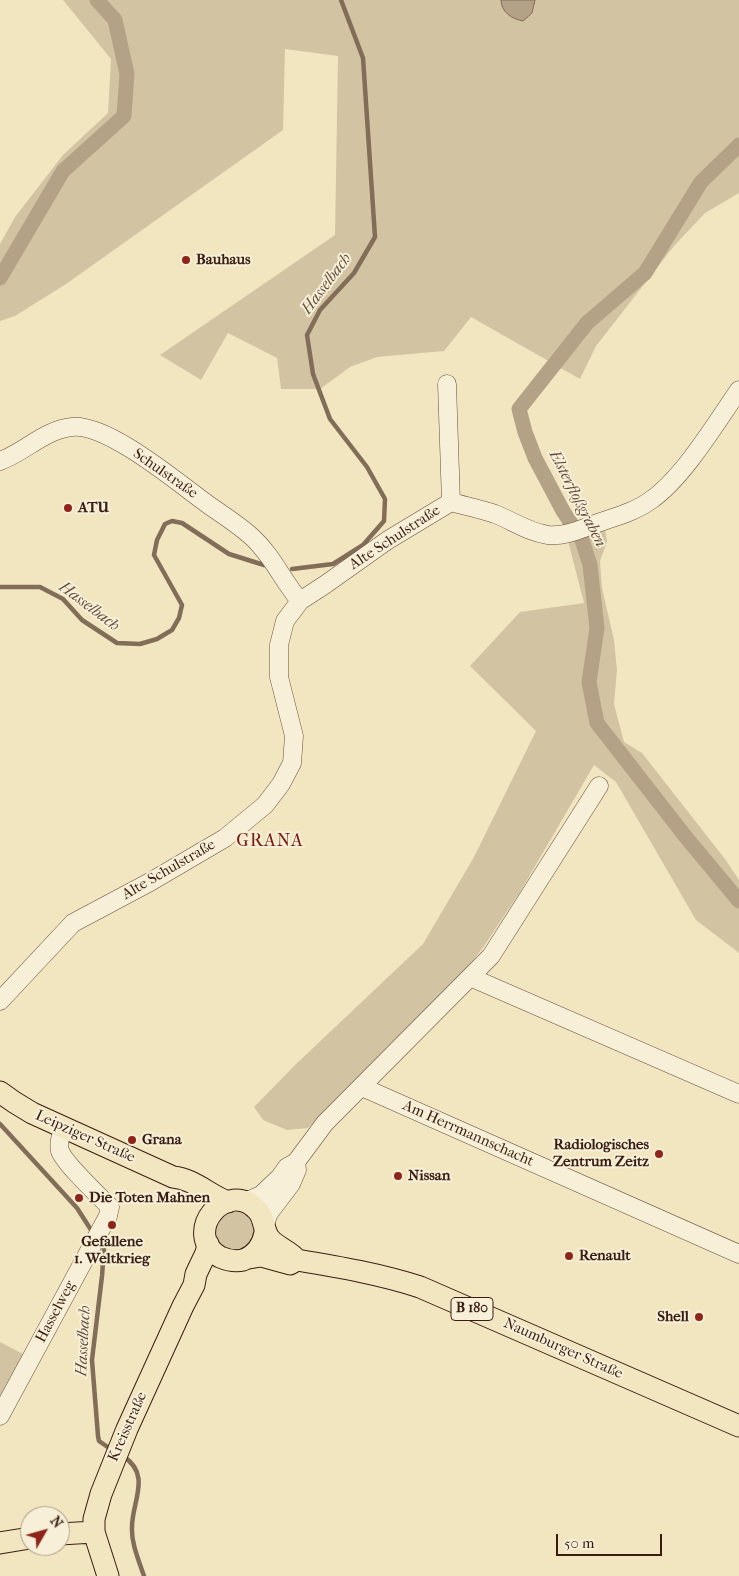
<!DOCTYPE html>
<html>
<head>
<meta charset="utf-8">
<style>
  body { margin:0 }
  #map { position:relative; width:739px; height:1576px; overflow:hidden; background:#f2e6c1; font-family:"IM FELL French Canon",serif }
  canvas { display:block }
  .north { position:absolute; left:20px; top:1506px; width:50px; height:50px; box-sizing:border-box; background:#f7efd7; border:1px solid #ab9b88; border-radius:50%; rotate:52deg; font-size:14px; font-weight:700; line-height:20px; text-align:center; color:#381d12 }
  .north::after { content:''; display:block; margin:auto; width:18px; height:22px; background:#8f2418; clip-path:polygon(50% 0,100% 100%,50% 72%,0 100%) }
  .scale { position:absolute; left:556px; top:1534px; width:106px; height:22px; box-sizing:border-box; border:2px solid #381d12; border-top:0; padding-left:6px; font-size:15px; line-height:18px; white-space:nowrap; color:#381d12; -webkit-text-stroke:4px #f7efd7; paint-order:stroke }
</style>
</head>
<body>
<div id="map">
<canvas width="739" height="1576"></canvas>
<div class="north">N</div>
<div class="scale">50 m</div>
</div>
<script>
const c = document.querySelector('canvas').getContext('2d');
c.lineJoin = 'round';
function fillPath(path, color) { c.fillStyle = color; c.fill(path, 'evenodd'); }
function strokePath(path, color, width, dash) { c.strokeStyle = color; c.lineWidth = width; c.lineCap = dash ? 'butt' : 'round'; c.setLineDash(dash || []); c.stroke(path); }
function label(font, color, halo, rows, align = 'center') {
  c.font = font + ' "IM FELL French Canon",serif'; c.lineWidth = 4; c.setLineDash([]); c.textBaseline = 'middle'; c.strokeStyle = halo; c.fillStyle = color; for (const [text, x, y, turn = 0] of rows) {
    c.save(); c.translate(x, y); c.rotate((+turn || 0) * Math.PI / 180); c.textAlign = isNaN(turn) ? turn : align; if (halo) c.strokeText(text, 0, 0); c.fillText(text, 0, 0); c.restore();
  }
}
fillPath(new Path2D(`
  M63,0H501V5L532,13L535,0H739V193L705,213L674,246L596,346L580,379L471,317L444,351L377,357L350,367L320,389H281L277,358L228,333L201,380L160,355L335,235L338,56L285,49L283,130L66,284L15,316L0,321V244L15,217L63,155L108,113L111,59Z
  M605,529L607,542L600,561L602,588L614,640L617,670L614,704L624,742L642,753L725,859L739,880V953L696,920L616,782L594,765L520,892L484,946L461,976L308,1128L287,1130L263,1120L254,1107L295,1065L423,944L474,857L536,731L470,666L520,612L584,603L568,541Z
  M233,1211C244,1212 259,1220 255,1234C254,1238 250,1244 248,1248L232,1253L217,1244L214,1227L224,1213Z
  M0,1342L25,1355L0,1400Z`), '#d2c4a3');
const water = new Path2D(`
  M501,0H535L532,13L523,21C512,19 501,12 501,0Z`);
fillPath(water, '#b3a286');
strokePath(water, '#826d58', 1);
strokePath(new Path2D(`
  M292,569L333,564L363,545L384,521L385,499L367,467L330,419L313,374L307,335L320,310L354,273L375,237L363,58L341,0
  M0,587H40L63,599L82,620L117,643L140,644L157,639L172,630L179,618L182,605L154,555L157,540L165,524L172,521L182,523L229,554L264,565
  M0,1124L77,1208L93,1233
  M99,1241L104,1249L102,1276L92,1360L98,1436L99,1441L112,1450
  M123,1456C152,1475 132,1501 132,1527C131,1543 139,1561 144,1576`), '#826d58', 4.5);
strokePath(new Path2D(`
  M739,145L701,182L645,273L587,323L519,409L525,432L535,458L563,511L582,540L590,565L597,628L589,682L597,723L685,836L739,901
  M0,278L63,171L124,116L127,74L115,20L97,0`), '#b3a286', 15);
const minor = new Path2D(`
  M447,384L451,502
  M0,461C25,452 44,430 72,427C107,423 177,482 206,503C221,514 238,524 252,537C272,555 283,581 300,601
  M470,977L739,1094
  M0,1001L73,923L150,882L225,838L265,805L281,784L292,763L294,736L279,677V645L285,621L300,601L326,584L388,540L451,502C465,506 481,509 495,514C513,521 528,532 548,535C564,537 581,529 595,524C614,517 635,512 651,500C683,478 716,423 739,390
  M362,1087L739,1254
  M245,1202L261,1195L280,1177L287,1167L296,1162L325,1123L491,956L599,786
  M265,1224L269,1213L291,1184L297,1170L296,1162
  M0,1416L108,1216L110,1207C98,1195 65,1164 60,1151C58,1144 61,1134 64,1128`);
const major = new Path2D(`
  M0,1092L14,1102L32,1113L173,1177C194,1179 209,1195 228,1202
  M265,1232C263,1245 257,1255 243,1260C235,1262 227,1260 220,1257C180,1234 227,1176 258,1211C265,1219 263,1231 270,1239C278,1248 290,1251 297,1260
  M249,1258L261,1256L290,1264L297,1260C339,1267 380,1274 420,1287L739,1426
  M60,1534L94,1532
  M0,1543L30,1538
  M108,1576L94,1532V1519L101,1494L127,1429L183,1306L194,1285L196,1274L206,1253L208,1244`);
strokePath(minor, '#664f3e', 19);
strokePath(major, '#381d12', 23);
strokePath(minor, '#f7efd7', 18);
strokePath(major, '#f2e6c1', 21);
for (const [x, y, r, color] of [
  [186,260,5,"#8f2418"],
  [68,508,5,"#8f2418"],
  [132,1140,5,"#8f2418"],
  [659,1154,5,"#8f2418"],
  [398,1176,5,"#8f2418"],
  [79,1198,5,"#8f2418"],
  [112,1225,5,"#8f2418"],
  [569,1256,5,"#8f2418"],
  [699,1317,5,"#8f2418"]
]) { const dot = new Path2D(); dot.arc(x, y, r, 0, 2 * Math.PI); c.fillStyle = color; c.fill(dot); strokePath(dot, '#f7efd7', 2); }
for (const [x, y, w] of [
  [472,1309,42]
]) { const box = new Path2D(); box.roundRect(x - w / 2, y - 11.5, w, 23, 4); c.fillStyle = '#f7efd7'; c.fill(box); strokePath(box, '#381d12', 1); }
label('bold 14px', '#381d12', null, [
  ["B 180",472,1309]
]);
label('bold 15px', '#381d12', '#f7efd7', [
  ["Bauhaus",196,260],
  ["ATU",78,508],
  ["Grana",142,1140],
  ["Radiologisches",649,1145,"right"],
  ["Zentrum Zeitz",649,1162,"right"],
  ["Nissan",408,1176],
  ["Die Toten Mahnen",89,1198],
  ["Gefallene",112,1242,"center"],
  ["1. Weltkrieg",112,1259,"center"],
  ["Renault",579,1256],
  ["Shell",689,1317,"right"]
], 'left');
label('15px', '#381d12', '#f7efd7', [
  ["Schulstraße",165,474,35],
  ["Alte Schulstraße",395,538,-33],
  ["Alte Schulstraße",169,870,-30],
  ["Am Herrmannschacht",468,1134,24],
  ["Leipziger Straße",85,1137,24],
  ["Hasselweg",56,1312,-62],
  ["Naumburger Straße",563,1349,24],
  ["Kreisstraße",128,1427,-66]
]);
label('italic 16px', '#634c3b', '#f7efd7', [
  ["Hasselbach",327,284,-53],
  ["Elsterfloßgraben",577,499,63],
  ["Hasselbach",89,607,37],
  ["Hasselbach",84,1341,-87]
]);
c.letterSpacing = '1px';
label('18px', '#7a1f14', '#f7efd7', [
  ["GRANA",270,842]
]);
c.letterSpacing = '0px';
</script>
</body>
</html>
